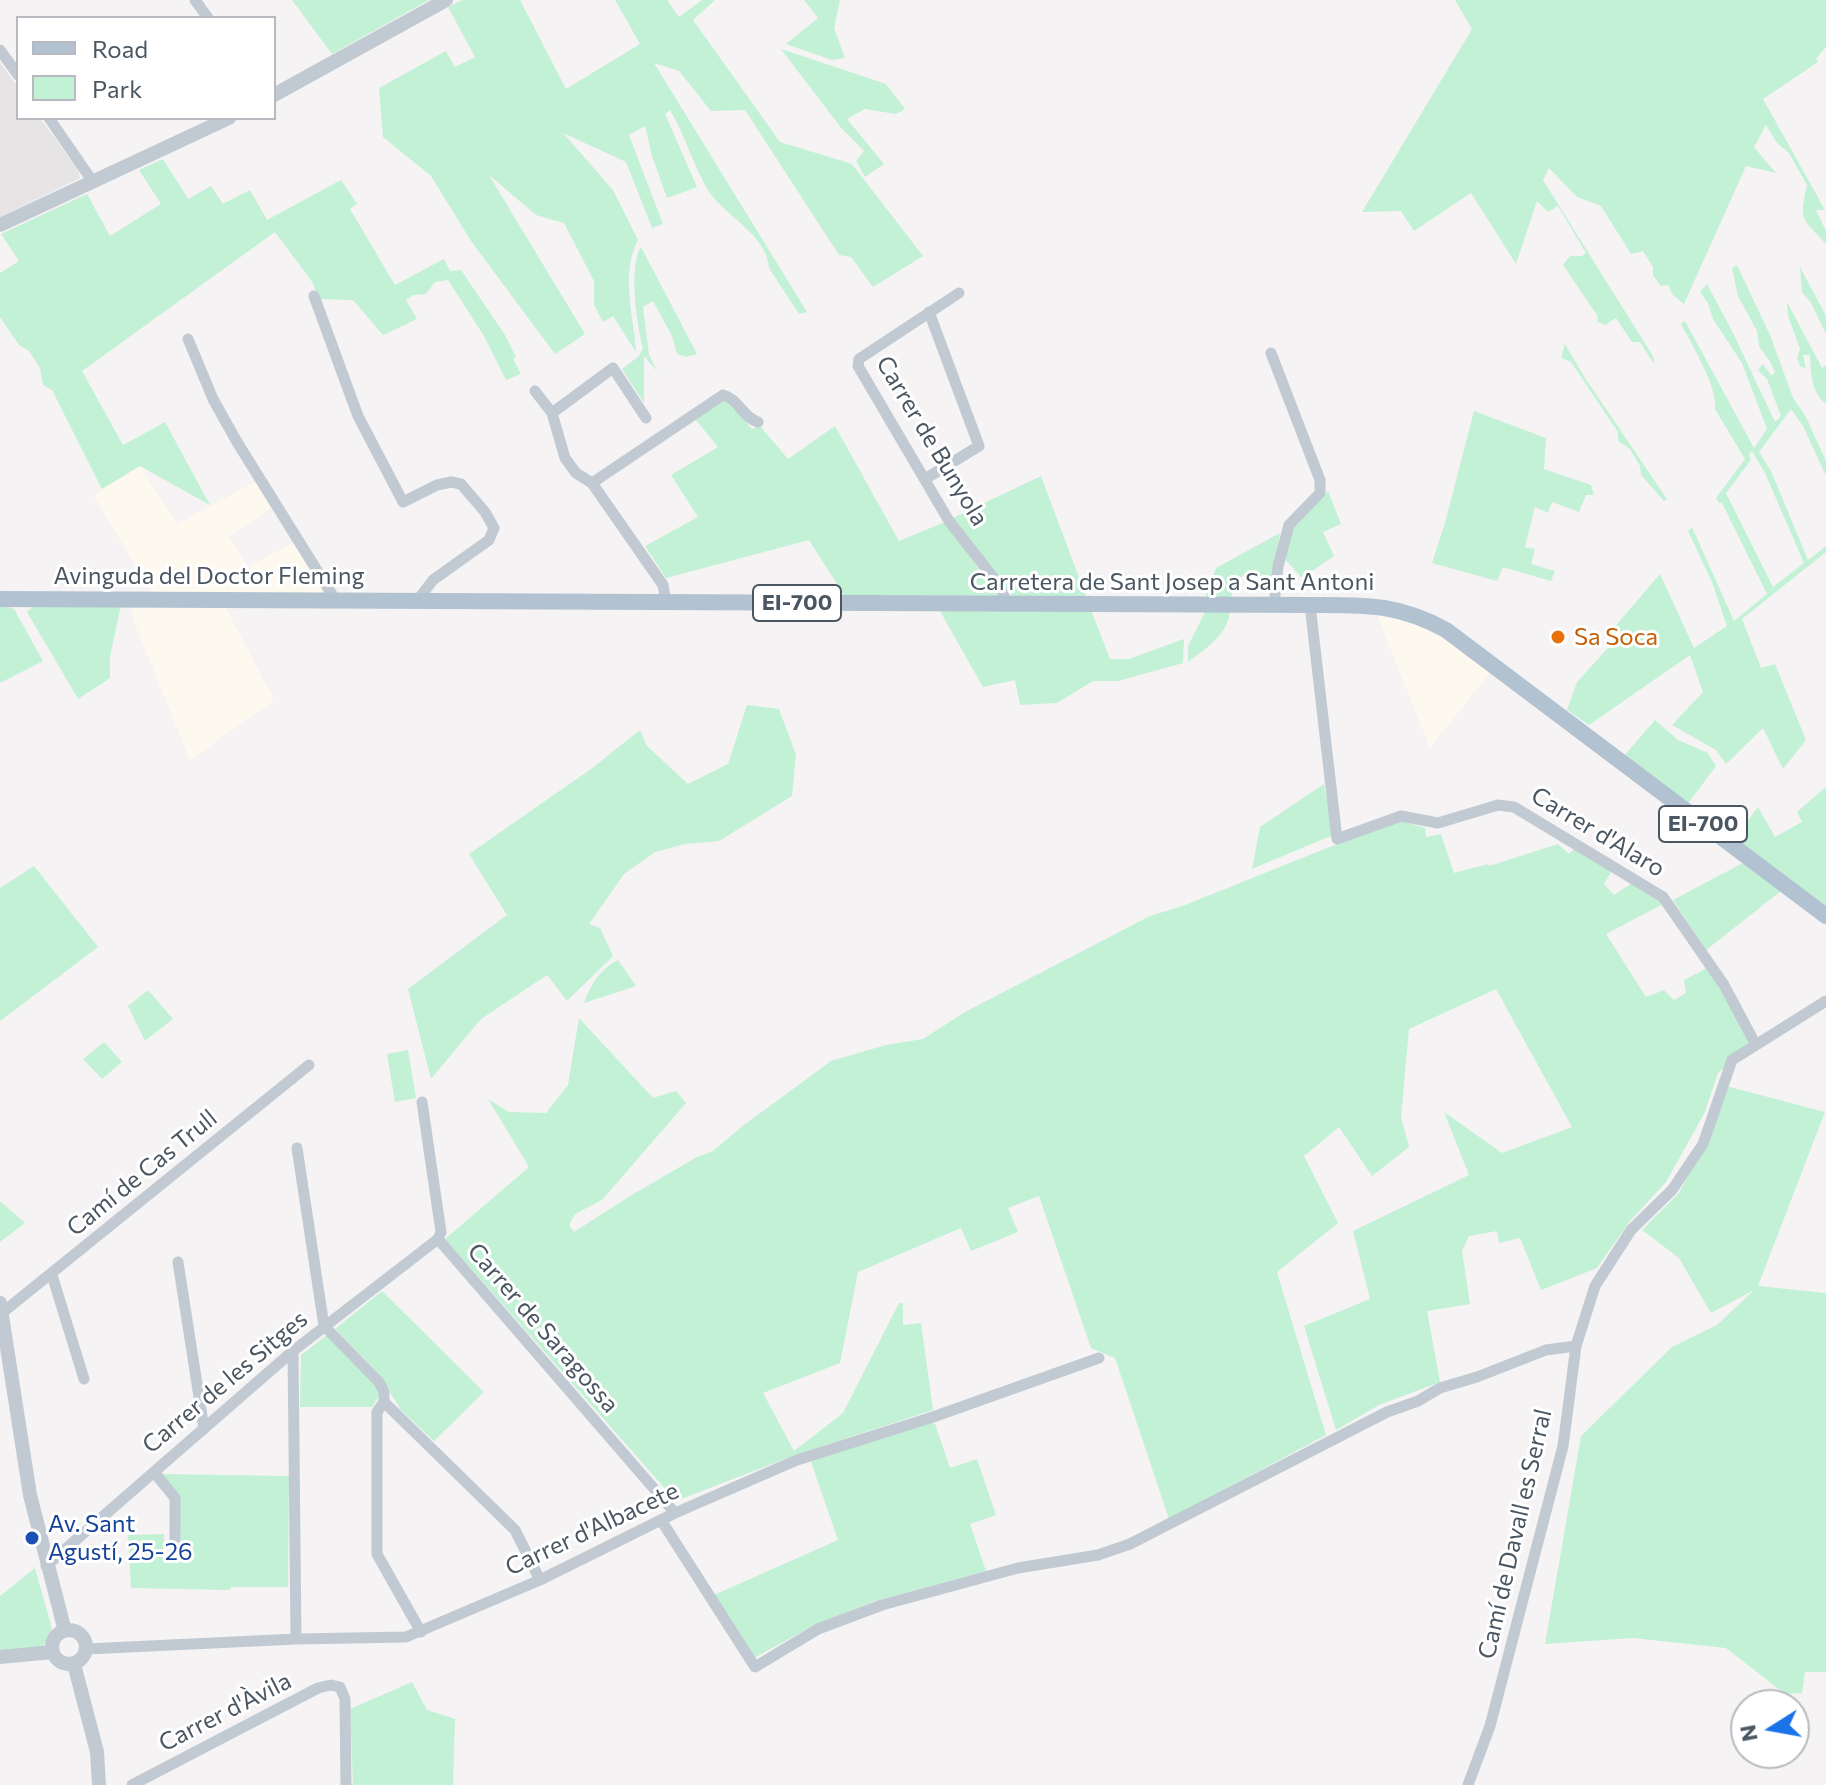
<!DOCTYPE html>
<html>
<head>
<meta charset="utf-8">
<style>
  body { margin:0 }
  #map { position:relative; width:1826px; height:1785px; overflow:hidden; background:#f5f3f3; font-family:Commissioner,sans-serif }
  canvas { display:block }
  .legend { position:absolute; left:16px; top:16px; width:260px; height:104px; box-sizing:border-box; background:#fff; border:2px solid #b7bbc0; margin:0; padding:10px 14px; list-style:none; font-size:24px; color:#4a5661 }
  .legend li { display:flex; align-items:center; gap:16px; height:40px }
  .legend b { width:40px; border:2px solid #b7bbc0 }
  .north { position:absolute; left:1730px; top:1689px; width:80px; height:80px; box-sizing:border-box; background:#fff; border:2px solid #b7bbc0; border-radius:50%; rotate:259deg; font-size:22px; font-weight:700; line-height:32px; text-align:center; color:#4a5661 }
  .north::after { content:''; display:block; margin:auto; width:28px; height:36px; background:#1a73e8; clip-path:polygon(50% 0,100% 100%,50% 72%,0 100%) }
</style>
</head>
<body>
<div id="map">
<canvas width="1826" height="1785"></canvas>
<ul class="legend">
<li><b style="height:10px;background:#b3c2d1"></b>Road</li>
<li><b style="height:22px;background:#c3f1d5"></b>Park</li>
</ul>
<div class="north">N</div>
</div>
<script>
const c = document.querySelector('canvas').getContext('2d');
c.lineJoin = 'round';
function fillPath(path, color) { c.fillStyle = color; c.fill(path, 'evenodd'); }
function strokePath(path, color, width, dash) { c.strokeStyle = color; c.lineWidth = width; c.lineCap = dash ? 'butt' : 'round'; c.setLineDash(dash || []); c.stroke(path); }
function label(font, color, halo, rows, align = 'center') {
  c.font = font + ' Commissioner,sans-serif'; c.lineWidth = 6; c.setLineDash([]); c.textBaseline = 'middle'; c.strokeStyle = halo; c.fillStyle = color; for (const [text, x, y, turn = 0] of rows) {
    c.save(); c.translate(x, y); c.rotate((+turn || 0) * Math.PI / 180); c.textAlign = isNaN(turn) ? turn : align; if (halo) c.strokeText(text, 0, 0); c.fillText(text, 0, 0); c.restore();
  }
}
fillPath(new Path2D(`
  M140,466L177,524L257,481L273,507L229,536L248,567L294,542L328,596L226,608L274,700L190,760L134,622L131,605L151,591L94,496L102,489Z
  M1376,612H1388L1443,635L1491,671L1430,748Z`), '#fdf9ef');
fillPath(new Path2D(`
  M0,63L18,87V118H40L78,170L80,178L0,217Z`), '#e6e4e5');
fillPath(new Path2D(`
  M292,0H429L332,54Z
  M462,0H520L566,89L640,44L615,0H667L679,17L702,0H715L693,20L780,142L852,164L923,256L873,287L851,257L839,255L745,110L711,111L679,71L654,63L807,312L799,314L769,268C767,234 724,216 708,190C693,165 685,135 670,110L665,114L697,187L667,198L652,156L645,126L629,135L663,224L652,228L626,162L563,133L613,190L638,240C620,274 634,316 636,352L613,316L603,322L594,305V281L564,223L536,215L489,175L585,334L555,354L471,241L431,176L383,137L379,88L446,51L455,67L475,57L448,7Z
  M804,0H840L834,28L845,58L832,60L786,44L818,18Z
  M1455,0H1826V47L1816,59L1818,62L1763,99L1825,210H1816L1826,231V244C1801,216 1799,223 1807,185L1789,153L1777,143L1766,125L1754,147L1776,173L1746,166L1684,304L1673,295L1668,285L1661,286L1653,275V267L1643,251L1631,254L1601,206L1577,197L1549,168L1543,180L1654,358V364L1640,342H1632L1616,318L1605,325L1598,322L1597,315L1563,265L1570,256H1582L1586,253L1558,206L1548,212L1537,201L1516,264L1471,193L1414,231L1401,211L1362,212L1472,29Z
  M781,49L886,84L905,109L896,114L865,109L847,119L884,164L865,177L856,161L864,151L842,129Z
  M163,159L188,199L211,186L223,204L250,190L267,220L341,180L357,204L350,209L395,285L444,259L450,271L461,270L505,335L516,357L513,359L521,374L506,380L484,336L448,280L435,282L426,294L413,295L406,300L417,319L383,335L353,300L318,299L313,283L275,232L82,371L123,445L165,422L210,505L140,466L102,489L52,390L43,385L40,368L29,351L19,345L0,317V273L19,261L1,234L87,194L110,236L161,204L139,170Z
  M641,247L697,354L686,357L677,354L672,336L653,301L643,307L649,355L657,371L644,356V403L622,369L639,356L643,348C637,326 628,266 641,247Z
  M1737,265L1770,335L1793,398L1806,417L1826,461V476L1803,426L1791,409L1759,452L1771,471L1808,560L1826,546V552L1742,619L1761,668L1775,664L1806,740L1783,769L1763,728L1726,764L1716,750L1672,725L1703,692L1690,655L1589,725L1567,710L1577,682L1617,638L1612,630L1660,574L1694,648L1727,626L1712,582L1688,531L1692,527L1734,621L1767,594L1722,503H1719L1716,498L1745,459L1715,409C1718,387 1692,345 1681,324L1685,321L1754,448L1767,429L1742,363L1713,319L1708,303L1700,292L1707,284L1732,331L1775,422L1781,416L1767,379L1758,370L1763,364L1771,375L1775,373L1771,363L1759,346L1757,331L1738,296L1732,268ZM1752,451L1765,473L1804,563L1773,587L1726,493L1751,460L1749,455Z
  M1800,267L1826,316V334L1811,303L1802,292Z
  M1787,302L1822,368L1826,365V404C1811,392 1811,374 1810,355H1803L1806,369L1800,366L1797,358L1800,349L1788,316Z
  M1565,344L1585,378L1667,499L1664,501L1641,475L1640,466L1630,449L1618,441V432L1571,362L1561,358Z
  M727,399L752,429L760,426L788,459L835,426L899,541L945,522L998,596L844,595L809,540L666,578L645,546L698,517L671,475L718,447L695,419Z
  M1474,411L1546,438L1544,469L1591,485L1594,495H1586L1579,512L1552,502L1548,513L1535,507L1525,547L1535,549L1531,564L1555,571L1551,581L1503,567L1497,581L1432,563L1445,523Z
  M1041,476L1087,599H1015L953,518Z
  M1328,491L1341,524L1323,532L1334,556L1302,578L1283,557L1289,531Z
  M1280,533L1273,578L1258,584L1253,571L1235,580L1231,598H1207L1206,593L1216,568Z
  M0,604L14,609L43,661L0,683Z
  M121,605L110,657V678L78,699L27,612L34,606Z
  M1091,610L1110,659H1129L1184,639L1183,663L1118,681H1093L1057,703L1020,705L1015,680L983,687L940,611Z
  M1206,610H1230C1229,633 1206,649 1188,662V646Z
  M747,705L779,709L796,755L792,796L719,841L685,844L655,852L624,874L589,924L600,928L613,956L567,1001L547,975L481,1019L431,1079L408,989L507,915L469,854L591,769L640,730L647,746L688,784L728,764Z
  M1655,720L1678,740L1708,753L1716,766L1687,805L1624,756Z
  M1324,784L1333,835L1252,869L1260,827Z
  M1826,787V907L1733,840L1758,807L1775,837L1802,822L1797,812Z
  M1397,820L1425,828L1426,837L1441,834L1454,873L1488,864L1489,866L1558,844L1569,854L1575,848L1613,869L1604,884L1614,895L1632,883L1665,903L1606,934L1646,997L1664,990L1674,1000L1686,993L1684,980L1709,967L1752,1044L1718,1073L1705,1112L1666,1182L1630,1221L1597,1268L1541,1290L1520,1238L1499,1243L1497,1231L1469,1236L1462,1251L1470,1304L1427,1311L1440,1382L1379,1405L1336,1430L1304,1326L1370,1299L1353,1231L1469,1175L1444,1112L1502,1153L1572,1127L1496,989L1409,1029L1401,1117L1409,1147L1372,1176L1339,1127L1304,1156L1338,1223L1277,1272L1326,1435L1169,1519L1115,1358L1091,1348L1039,1196L1008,1208L1018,1232L971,1251L961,1228L858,1272L840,1363L763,1393L794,1451L843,1413L899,1303H903V1325L921,1323L933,1410L795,1455L676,1501L445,1239L529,1167L488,1099L509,1112L546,1113L568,1085L579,1018L653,1098L676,1091L686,1103L602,1200L575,1214L569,1225L574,1232L630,1196L697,1157L713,1151L744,1125L831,1061L886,1045L923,1039L965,1012L1150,916L1185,905Z
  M1743,863L1781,891L1706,950L1673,900Z
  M34,866L98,947L0,1021V888Z
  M618,960L636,986L584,1003C590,985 601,968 618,960Z
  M148,990L173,1019L145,1041L128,1006Z
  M104,1042L122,1062L102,1079L83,1059Z
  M408,1050L416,1098L395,1102L387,1054Z
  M1726,1086L1825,1112L1758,1286L1826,1293V1672H1805L1802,1693L1785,1694L1726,1648L1633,1638L1545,1644L1581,1436L1672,1347L1717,1325L1754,1290L1711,1313L1679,1258L1642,1230L1679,1193L1705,1144Z
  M0,1201L25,1223L0,1242Z
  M382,1291L484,1392L434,1441L401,1410L378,1373L335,1329Z
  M327,1335L375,1384L380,1394L372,1407H300L301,1355Z
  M931,1422L935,1424L950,1468L977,1459L996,1515L970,1524L986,1571L875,1601L809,1628L754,1658L714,1595L838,1540L811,1462L824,1453Z
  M162,1474L289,1476L288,1587H231L230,1590L131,1588L128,1535L164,1534V1555L181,1554L179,1496Z
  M35,1568L52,1629L44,1645L39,1648L0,1651V1596Z
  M412,1682L427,1710L455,1719L453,1785H353L350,1709Z`), '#c3f1d5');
strokePath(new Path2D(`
  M195,0L208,18
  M0,50L18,75
  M49,118L93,182
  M959,293L859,359L858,366L949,521L999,585L1008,604
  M314,296L358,416L403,502L437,485L451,482L461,484L485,512L494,528L489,540L433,580L417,601
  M188,339L213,399L237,442L336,601
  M1271,353L1320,480V493L1289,525L1278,566L1274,605
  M535,391L552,413L565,458L576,473L592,483L723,395C739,399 742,417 758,422
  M552,413L613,368L646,418
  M925,479L979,446L929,312
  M592,483L663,585L666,602
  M1310,605L1337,839L1401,816L1438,823L1498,805L1514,807L1663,897L1724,985L1756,1045
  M422,1102L441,1232L438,1239L675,1513
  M297,1148L324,1326L379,1382L384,1392V1402
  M178,1262L204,1429
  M52,1275L84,1379
  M2,1313L309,1065
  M293,1351L296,1639
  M154,1472L175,1498V1545
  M661,1520L755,1667L818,1629L882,1605L1018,1568L1098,1555L1130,1544L1387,1412L1418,1401L1440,1388L1477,1377L1546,1350L1576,1346
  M46,1566L293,1351L438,1239
  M421,1632L377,1554V1412L384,1402L515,1530L540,1580
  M87,1649L296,1639L406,1637L540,1580L675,1513L797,1460L933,1417L1099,1358
  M132,1785L318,1688L331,1685L340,1687L345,1699L346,1785
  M1468,1785L1490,1726L1563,1446L1576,1346L1595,1286L1631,1230L1672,1190L1703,1144L1732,1060L1826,1001`), '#c1cad2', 11);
strokePath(new Path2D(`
  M274,95L446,0
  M0,225L229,118
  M0,1303L30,1495L65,1631
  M52 1647a17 17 0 1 1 34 0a17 17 0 1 1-34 0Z
  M0,1657L53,1652
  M74,1664L97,1752L99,1785`), '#c1cad2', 14);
strokePath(new Path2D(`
  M0,599L1310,605C1364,605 1397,603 1446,630L1826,916`), '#b3c2d1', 16);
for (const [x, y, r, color] of [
  [1558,637,8,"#e8710a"],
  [32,1538,8,"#1a4fb4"]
]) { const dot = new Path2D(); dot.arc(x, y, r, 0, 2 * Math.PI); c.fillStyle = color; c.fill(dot); strokePath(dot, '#fff', 3); }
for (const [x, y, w] of [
  [797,603,88],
  [1703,824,88]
]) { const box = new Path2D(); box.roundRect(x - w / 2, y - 18, w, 36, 6); c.fillStyle = '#fff'; c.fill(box); strokePath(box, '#4a5661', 2); }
label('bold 22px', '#4a5661', null, [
  ["EI-700",797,603],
  ["EI-700",1703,824]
]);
label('24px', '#4a5661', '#fff', [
  ["Carrer de Bunyola",932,441,59],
  ["Avinguda del Doctor Fleming",209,576],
  ["Carretera de Sant Josep a Sant Antoni",1172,582],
  ["Carrer d'Alaro",1598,832,31],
  ["Camí de Cas Trull",142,1173,-39],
  ["Carrer de Saragossa",543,1328,49],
  ["Carrer de les Sitges",225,1382,-40],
  ["Carrer d'Albacete",592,1529,-25],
  ["Camí de Davall es Serral",1515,1534,-77],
  ["Carrer d'Àvila",225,1712,-27]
]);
label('24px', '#c56008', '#fff', [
  ["Sa Soca",1574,637]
], 'left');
label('24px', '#164399', '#fff', [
  ["Av. Sant",48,1524],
  ["Agustí, 25-26",48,1552]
], 'left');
</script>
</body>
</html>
